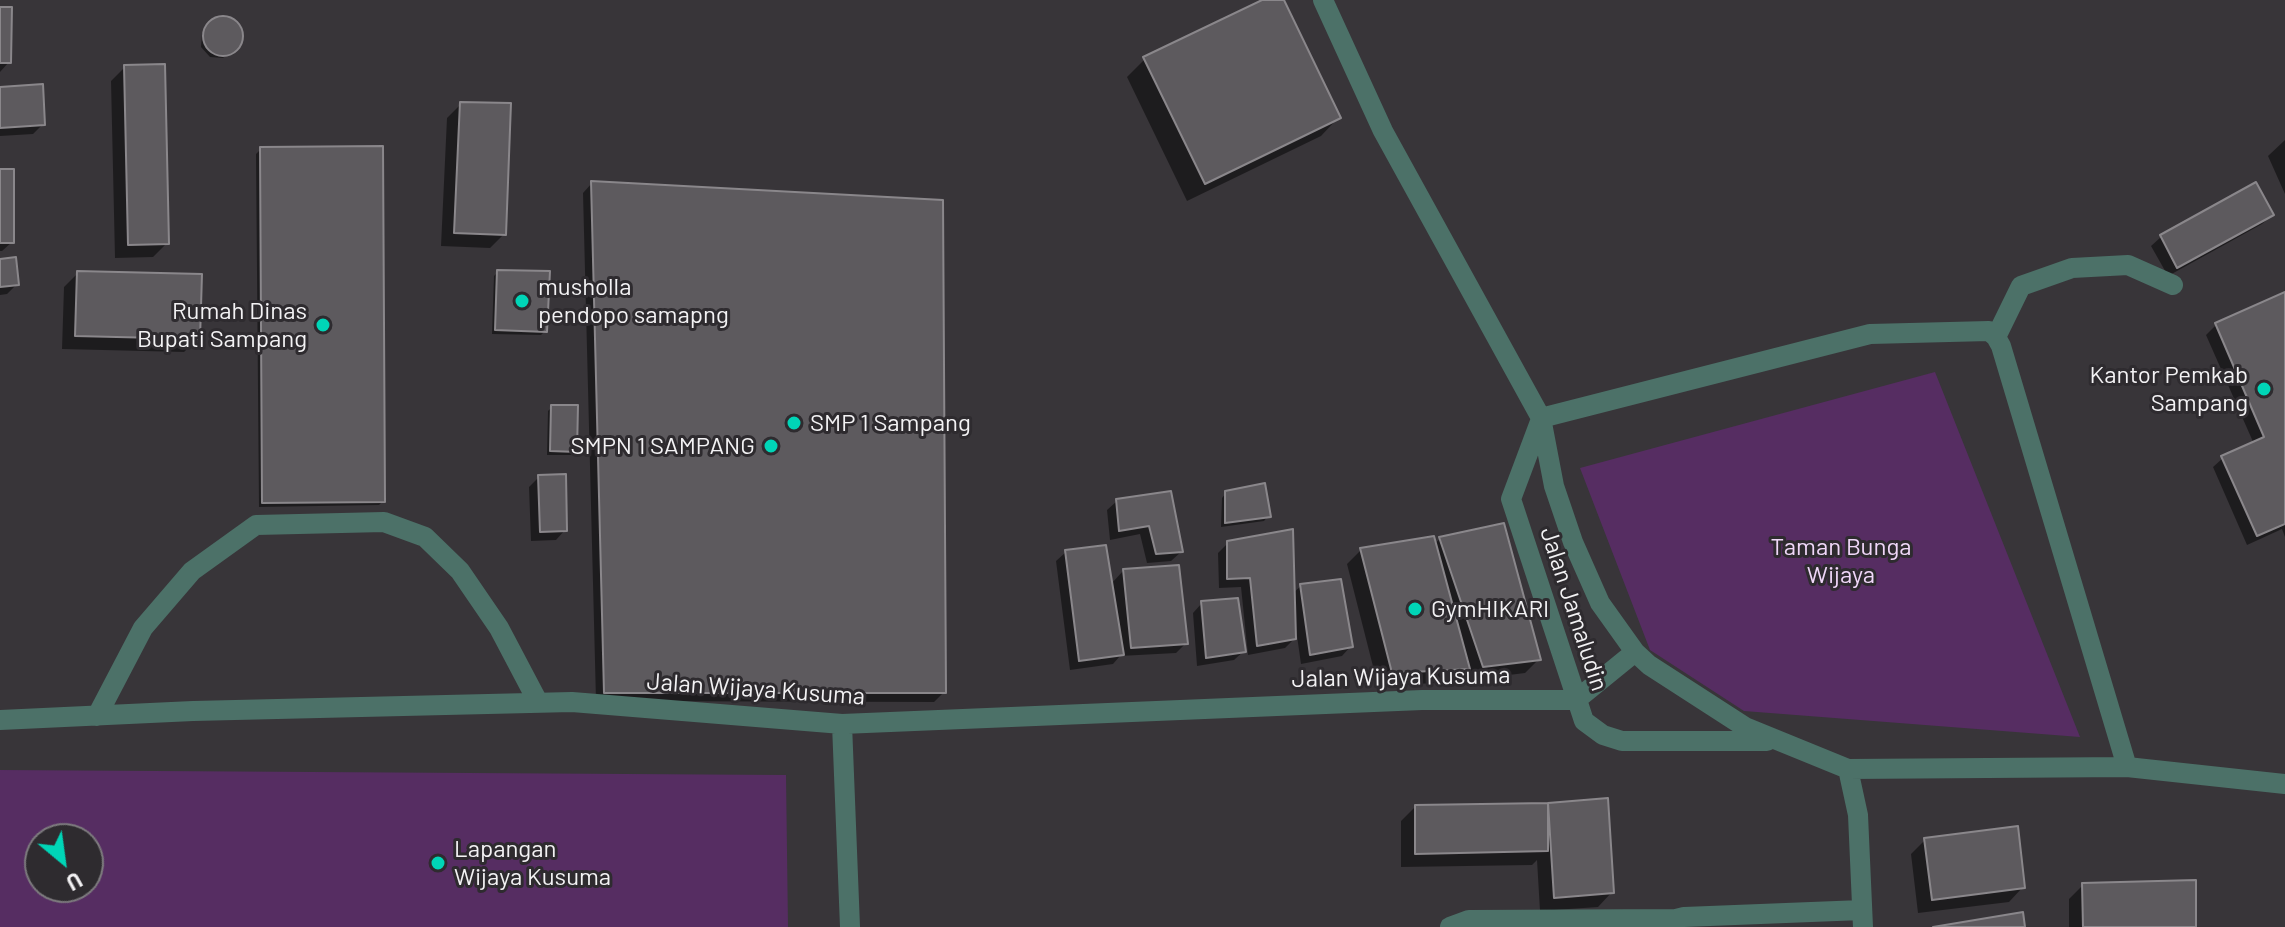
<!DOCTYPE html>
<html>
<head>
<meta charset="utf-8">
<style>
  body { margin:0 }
  #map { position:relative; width:2285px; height:927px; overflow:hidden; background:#383539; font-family:Barlow,sans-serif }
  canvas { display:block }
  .north { position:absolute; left:24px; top:823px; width:80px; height:80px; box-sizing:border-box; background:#2e2b2f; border:2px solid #7d7b7e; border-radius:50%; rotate:151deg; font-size:22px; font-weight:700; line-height:32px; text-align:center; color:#f3f2f4 }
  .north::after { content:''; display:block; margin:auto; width:28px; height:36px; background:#00d5b7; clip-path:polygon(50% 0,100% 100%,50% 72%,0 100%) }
</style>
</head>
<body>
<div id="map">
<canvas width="2285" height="927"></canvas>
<div class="north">U</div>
</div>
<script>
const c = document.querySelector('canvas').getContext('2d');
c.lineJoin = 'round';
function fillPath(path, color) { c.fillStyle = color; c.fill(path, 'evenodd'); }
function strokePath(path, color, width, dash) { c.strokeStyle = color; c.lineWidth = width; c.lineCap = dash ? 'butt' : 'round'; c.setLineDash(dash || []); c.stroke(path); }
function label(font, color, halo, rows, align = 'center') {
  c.font = font + ' Barlow,sans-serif'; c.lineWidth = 6; c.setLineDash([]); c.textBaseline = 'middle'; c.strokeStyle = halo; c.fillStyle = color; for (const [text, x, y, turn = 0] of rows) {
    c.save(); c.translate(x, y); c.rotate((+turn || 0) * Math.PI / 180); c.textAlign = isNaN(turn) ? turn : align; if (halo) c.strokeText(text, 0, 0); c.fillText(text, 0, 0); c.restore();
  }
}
fillPath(new Path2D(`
  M1935,372L2080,737L1744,711L1650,650L1580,468Z
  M0,770L786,775L788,927H0ZM40,839H88V887H40Z`), '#562d62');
fillPath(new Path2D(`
  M1267,0H1281L1338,118L1321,136L1187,201L1127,77L1145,59Z
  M0,9L9,62L0,72Z
  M217,19H231L240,29L239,43L223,58L210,57L201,47L202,34Z
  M125,67L167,243L153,257L115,258L111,81Z
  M0,89L43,124L33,134L0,136Z
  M461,104L504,234L490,248L441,246L447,118Z
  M2285,140V194L2268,156Z
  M261,149L383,501L379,505L259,507L256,154Z
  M0,171L12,242L2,251H0Z
  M592,183L944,692L934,702L596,701L583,193Z
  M2272,215L2262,224L2168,276L2151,246L2161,237Z
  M0,261L16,285L7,294L0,295Z
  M498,272L545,331L541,335L492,334L494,276Z
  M78,273L198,338L184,352L62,349L64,287Z
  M2285,294V537L2282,529L2247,545L2213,467L2223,458L2254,444L2206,335L2216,325Z
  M552,407L575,451L571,455H547L548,411Z
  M539,477L565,530L556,540L531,541L529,487Z
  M1170,493L1181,552L1171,561L1147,563L1140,534L1110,540L1107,510L1117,501Z
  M1226,493L1268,516L1264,521L1221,527L1222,498Z
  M1440,539L1539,659L1525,673L1469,680L1466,670L1454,682L1378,686L1347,564L1361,550L1434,544Z
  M1228,543L1293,593L1301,586L1351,646L1342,656L1301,664L1297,636L1285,648L1248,655L1241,587L1219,588L1218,553Z
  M1066,552L1111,584L1123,571L1186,643L1176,653L1120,656L1113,664L1070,670L1056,561Z
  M1202,603L1246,649L1234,660L1197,666L1193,613Z
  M1606,800L1612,892L1598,907L1540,911L1537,860L1532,865L1401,867V821L1415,807L1548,805Z
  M1925,840L2023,887L2009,902L1918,913L1911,854Z
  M2083,885L2194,927H2069V899Z`), '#0007');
const building = new Path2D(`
  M1262,0H1284L1341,118L1205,184L1143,57Z
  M0,7H12L11,63H0Z
  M203 36a20 20 0 1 1 40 0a20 20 0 1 1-40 0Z
  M165,64L169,244L128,245L124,65Z
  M43,84L45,125L0,128V87Z
  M460,102L511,103L506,235L454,233Z
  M383,146L385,502L262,503L260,147Z
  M0,169H14V243H0Z
  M591,181L943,200L946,693H604Z
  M2256,182L2274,215L2177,268L2160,235Z
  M16,257L19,285L0,287V259Z
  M497,270L550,271L547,332L495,330Z
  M77,271L202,274L200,339L75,336Z
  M2285,292V524L2257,536L2221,456L2264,437L2215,323Z
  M551,405H578L577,452L550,451Z
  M566,474L567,531L540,532L538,475Z
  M1265,483L1271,517L1225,523V491Z
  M1171,491L1183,552L1156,554L1149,526L1119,531L1116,499Z
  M1504,523L1541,660L1483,667L1439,537Z
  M1293,529L1296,639L1257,646L1250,578L1227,579V541Z
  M1434,536L1470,669L1392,673L1360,548Z
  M1106,545L1124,655L1079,661L1065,550Z
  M1179,565L1188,644L1131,648L1123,569Z
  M1341,579L1353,647L1310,655L1300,584Z
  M1238,598L1246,652L1206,658L1201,601Z
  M1608,798L1614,893L1554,898L1548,803Z
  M1548,803V851L1415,854V805Z
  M2018,826L2025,888L1932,900L1924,838Z
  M2196,880V927H2083L2082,883Z
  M2023,912L2025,927H1933Z`);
fillPath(building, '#5d5a5e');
strokePath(building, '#8a878b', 2);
strokePath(new Path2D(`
  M1323,0L1383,131L1541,418L1554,486L1573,542L1600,603L1635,652L1649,665L1745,727L1848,769L1858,815L1863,927
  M1996,337L2021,286L2072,268L2128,265L2173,285
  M1541,418L1870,334L1989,331L1996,337L2001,346L2127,767
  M1541,419L1511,499L1584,721L1603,735L1622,741H1767
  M97,716L143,628L192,571L256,525L384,522L425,537L460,571L499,628L538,702
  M0,720L193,711L572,702L842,724L1422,700H1576L1635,652
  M842,724L850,927
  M1848,769L2127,767L2285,784
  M1450,927L1469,920L1676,919
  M1673,927L1676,919L1684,917L1862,910`), '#4c7168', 20);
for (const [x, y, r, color] of [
  [522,301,8,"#00d5b7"],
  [323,325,8,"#00d5b7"],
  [2264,389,8,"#00d5b7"],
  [794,423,8,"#00d5b7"],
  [771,446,8,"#00d5b7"],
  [1415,609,8,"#00d5b7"],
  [438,863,8,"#00d5b7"]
]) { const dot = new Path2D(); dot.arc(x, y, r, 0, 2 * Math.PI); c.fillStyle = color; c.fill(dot); strokePath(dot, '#2e2b2f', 3); }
label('24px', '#f3f2f4', '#2e2b2f', [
  ["musholla",538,287],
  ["pendopo samapng",538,315],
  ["Rumah Dinas",307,311,"right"],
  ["Bupati Sampang",307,339,"right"],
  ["Kantor Pemkab",2248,375,"right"],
  ["Sampang",2248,403,"right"],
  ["SMP 1 Sampang",810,423],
  ["SMPN 1 SAMPANG",755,446,"right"],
  ["GymHIKARI",1431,609],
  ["Lapangan",454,849],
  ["Wijaya Kusuma",454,877]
], 'left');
label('24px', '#f0d7f9', '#2e2b2f', [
  ["Taman Bunga",1841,547],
  ["Wijaya",1841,575]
]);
label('24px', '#f3f2f4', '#2e2b2f', [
  ["Jalan Jamaludin",1574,609,72],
  ["Jalan Wijaya Kusuma",1401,677,-1],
  ["Jalan Wijaya Kusuma",756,689,4]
]);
</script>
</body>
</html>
